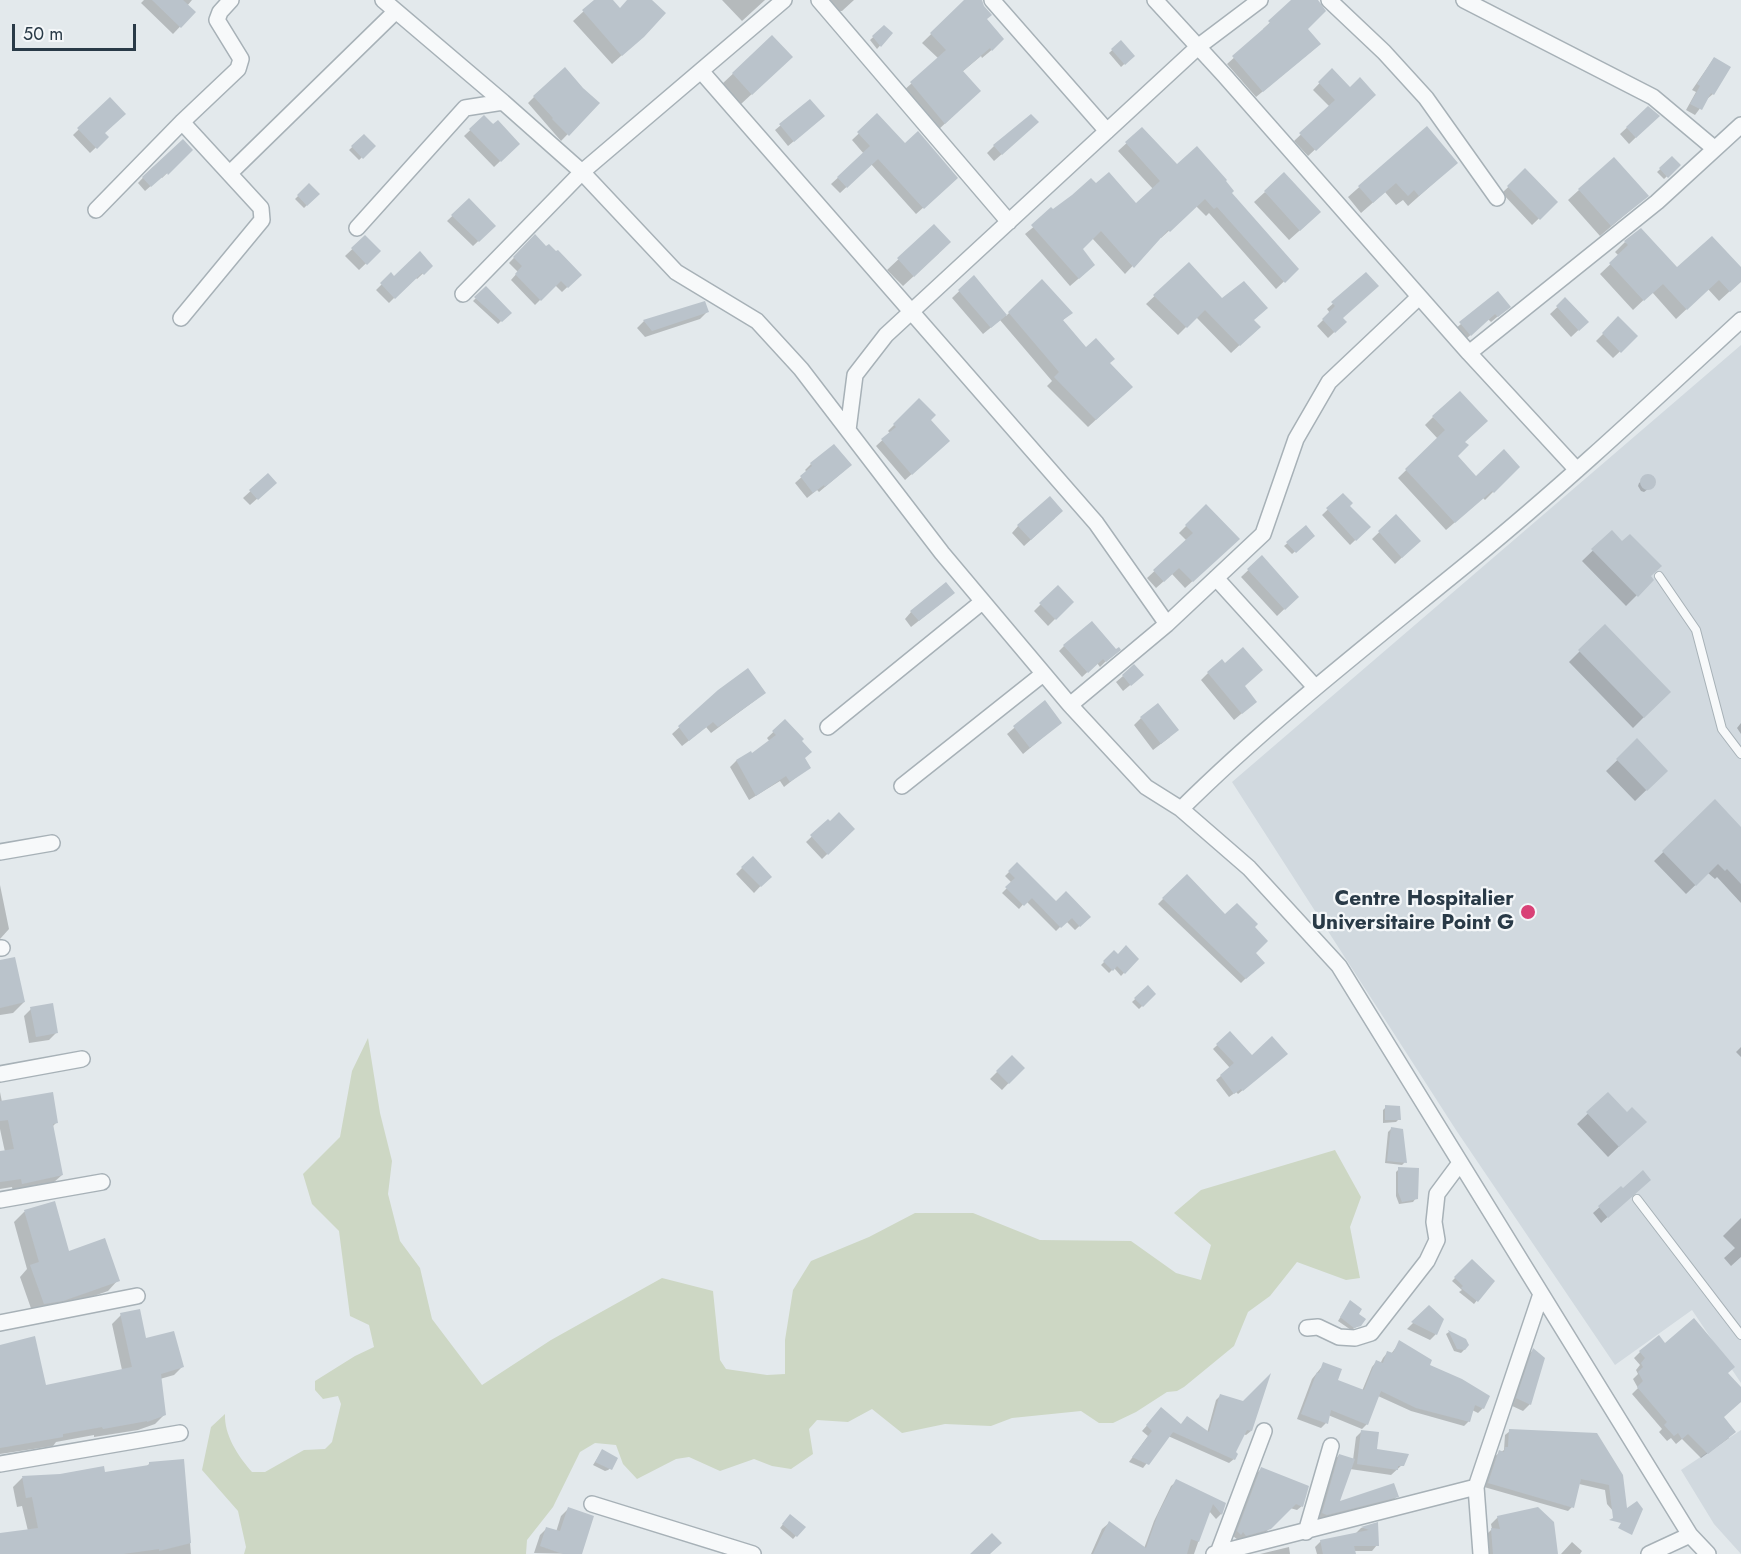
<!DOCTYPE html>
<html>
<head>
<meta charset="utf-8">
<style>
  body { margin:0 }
  #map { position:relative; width:1741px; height:1554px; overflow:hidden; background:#e3e9ec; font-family:Jost,sans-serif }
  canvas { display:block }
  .scale { position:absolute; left:12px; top:24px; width:124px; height:27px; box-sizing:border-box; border:3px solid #293a47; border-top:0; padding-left:8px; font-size:18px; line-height:21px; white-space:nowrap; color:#293a47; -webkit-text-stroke:4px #f4f7f9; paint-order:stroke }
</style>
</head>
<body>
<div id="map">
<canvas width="1741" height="1554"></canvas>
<div class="scale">50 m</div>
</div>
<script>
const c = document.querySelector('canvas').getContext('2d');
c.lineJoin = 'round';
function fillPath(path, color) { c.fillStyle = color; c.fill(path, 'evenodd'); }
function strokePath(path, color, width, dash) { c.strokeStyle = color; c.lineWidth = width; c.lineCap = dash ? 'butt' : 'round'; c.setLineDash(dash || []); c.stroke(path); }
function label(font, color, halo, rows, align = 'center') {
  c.font = font + ' Jost,sans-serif'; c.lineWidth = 4.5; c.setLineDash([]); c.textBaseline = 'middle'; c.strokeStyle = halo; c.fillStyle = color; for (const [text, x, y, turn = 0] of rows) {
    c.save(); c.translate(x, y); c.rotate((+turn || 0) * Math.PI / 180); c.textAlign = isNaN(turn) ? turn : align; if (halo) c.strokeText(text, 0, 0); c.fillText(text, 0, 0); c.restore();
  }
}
fillPath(new Path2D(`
  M1741,345V1383L1692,1310L1615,1365L1456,1130L1232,782Z
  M1741,1430V1554L1714,1524L1681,1470Z`), '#d1d9df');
fillPath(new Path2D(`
  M368,1038L380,1113L392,1161L388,1194L400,1241L420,1268L432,1319L482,1385L551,1340L662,1278L713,1291L720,1360L726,1369L767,1375L785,1374V1340L793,1290L811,1261L869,1237L915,1213H973L1040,1240L1131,1241L1176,1273L1201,1280L1211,1245L1174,1213L1201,1190L1335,1150L1361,1197L1350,1227L1360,1278L1346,1280L1297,1262L1270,1296L1248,1312L1234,1346L1184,1387L1177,1391L1167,1392L1136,1412L1113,1423H1099L1081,1411L1012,1418L991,1426L945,1424L902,1433L872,1409L848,1422L817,1420L809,1429L813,1454L791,1469L772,1466L754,1459L720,1471L689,1457L676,1459L637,1479L623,1464L616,1445L595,1443L580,1452L553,1507L527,1540L526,1554H244L246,1547L238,1511L202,1470L211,1427L225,1414C224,1435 238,1456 252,1472H265L304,1450L325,1449L332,1442L341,1404L338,1396L323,1399L315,1390V1381L355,1356L374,1347L369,1325L350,1316L339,1231L312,1204L303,1174L340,1137L352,1071Z`), '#cdd7c4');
fillPath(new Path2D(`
  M144,0H192L187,6L194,12L173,34L141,3Z
  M596,0H611L620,10L629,0H650L632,46L612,64L573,21Z
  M722,0H765L742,21Z
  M829,0H854L842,11H838Z
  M966,0H981L994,48L982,58L981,56L962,72L971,99L936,132L903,91L939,59L922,43Z
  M1294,0H1315L1306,29L1313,50L1256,97L1227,64L1265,30L1263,29Z
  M884,27L891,33L877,49L870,40Z
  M772,37L780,68L741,104L722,84Z
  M1120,43L1133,56L1121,67L1109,53Z
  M1714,58L1713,94L1707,99L1695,115L1686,110L1696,92L1692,90Z
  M1332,70L1350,89L1367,101L1308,156L1294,141L1330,107L1313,90Z
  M582,89L598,103L561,141L528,103L534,97Z
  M110,99L103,133L107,137L90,153L73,135Z
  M810,101L818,121L788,146L775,130Z
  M1648,108L1658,116L1629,144L1620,134Z
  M877,116L904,145L950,184L916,214L871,164L840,193L831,184L864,154L852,140Z
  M484,117L518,144L494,167L464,136Z
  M1426,128L1445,173L1408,206L1403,200L1396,205L1385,192L1361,213L1348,197Z
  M1030,129L994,161L987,153L994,146Z
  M1142,129L1177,166L1230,193L1297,269L1276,289L1209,213L1206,216L1196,206L1161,238L1160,237L1125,274L1092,238L1081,249L1085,273L1070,286L1025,234L1053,211L1096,185L1136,205L1153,189L1118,151Z
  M364,136L374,146L359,160L349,150Z
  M191,150L162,178L161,177L145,191L138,183L153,167Z
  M1672,158L1679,165L1664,179L1657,172Z
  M1525,171L1556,202L1532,225L1502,193Z
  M309,185L318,194L304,208L295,199Z
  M1579,190L1647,196L1600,236L1568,200Z
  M1265,192L1308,223L1289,240L1254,202Z
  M469,200L494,226L473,246L447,221Z
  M934,226L939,253L903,286L887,270Z
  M535,236L546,248L580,275L562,292L555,285L535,305L511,280L518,272L509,263Z
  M365,237L379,251L359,270L345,256Z
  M1625,242L1677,270H1741V281L1719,301L1708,289L1676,319L1652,292L1633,310L1600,274L1619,256L1615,252Z
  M1189,264L1222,300L1259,327L1231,353L1196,317L1178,335L1146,304Z
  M431,266L417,279L415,277L389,303L376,290L391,275L394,278Z
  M1366,274L1341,318L1345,322L1328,338L1317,326L1330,313L1327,309Z
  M974,277L1006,316L1042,281L1071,313L1062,321L1086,349L1109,363L1123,395L1088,427L1047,386L1052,381L1000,320L983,334L952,298Z
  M486,288L510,312L498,324L473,301Z
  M1498,293L1503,312L1491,322L1488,319L1465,340L1455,329Z
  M1565,300L1587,322L1571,337L1550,314Z
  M704,303L707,312L700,319L645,337L637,328L644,321Z
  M1618,319L1636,336L1613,358L1596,341Z
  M919,400L942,447L905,480L876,446L890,433L888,431Z
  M1433,417L1464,442L1456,456L1476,478L1518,467L1485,500L1483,498L1446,530L1398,478L1438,439L1425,425Z
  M811,464L844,471L819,492L817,490L807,498L795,483L807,472L805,470Z
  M268,475V489L250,505L243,498Z
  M1649,476L1655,481L1653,485L1644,492L1641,491L1638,486L1639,483Z
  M1343,495L1348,506L1369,527L1350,545L1322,515Z
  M1206,506L1231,546L1185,588L1172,574L1156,588L1147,578L1187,541L1179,533Z
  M1396,516L1412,548L1395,564L1372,539Z
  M1055,518L1024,546L1012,533L1018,526Z
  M1306,527L1313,536L1292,554L1284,546Z
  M1612,532L1652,580L1626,606L1582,561Z
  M1262,557L1297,597L1277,616L1241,577Z
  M1058,587L1072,602L1048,626L1034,611Z
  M946,599L911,627L905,619L911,612Z
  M1605,626L1669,692L1633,728L1569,662Z
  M1064,646L1116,651L1100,667L1097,663L1082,677L1059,651Z
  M1225,665L1243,687L1248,708L1234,720L1201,680L1208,673Z
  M1123,676L1135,681L1123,691L1116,682Z
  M719,691L757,699L711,733L706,727L682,746L672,734Z
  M1045,702L1060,723L1023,754L1007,734Z
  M1141,718L1170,737L1153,750L1134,725Z
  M785,721L800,741L803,759L809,767L784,787L780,781L749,800L730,767L736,761L750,753L752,756L770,742L767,738Z
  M1741,723V734L1737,728Z
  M1637,741L1666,771L1635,801L1606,771Z
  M1715,802L1741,829V903L1717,877L1715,879L1708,873L1686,894L1654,861Z
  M828,821L853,829L822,859L806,842Z
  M752,858L769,877L754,893L736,874Z
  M1017,864L1056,903L1089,917L1075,930L1066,921L1056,931L1026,901L1019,909L1002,893L1012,883L1005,876Z
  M1186,876L1225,916L1253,927L1254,953L1262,962L1241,983L1158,904Z
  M0,885L9,929L0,939Z
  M1114,952L1118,956L1137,959L1121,976L1114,968L1109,973L1101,965Z
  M0,962L24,1002L13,1013L0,1015Z
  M1148,987L1154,994L1139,1009L1132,1002Z
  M31,1009L56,1033L49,1040L29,1043L24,1016Z
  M1230,1033L1252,1057L1282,1058L1238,1094L1236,1092L1229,1097L1216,1080L1230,1068L1213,1049Z
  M1741,1047V1057L1736,1052Z
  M1012,1057L1023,1068L1002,1090L990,1079Z
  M0,1092L2,1102L56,1123L52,1127L62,1175L53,1183L13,1192L12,1187L0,1189V1153L5,1152L0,1129Z
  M1608,1094L1627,1115L1634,1132L1608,1157L1577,1124Z
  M1386,1107L1399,1119L1396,1122L1383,1123V1110Z
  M1391,1129L1405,1162L1402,1165L1385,1163L1388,1132Z
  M1399,1169L1416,1198L1413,1202L1399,1204L1396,1196V1172Z
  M1643,1185L1601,1223L1593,1213L1621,1188L1623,1190Z
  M54,1203L68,1253L118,1280L108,1291L51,1311L33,1314L20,1277L27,1269L14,1222L24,1212Z
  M1741,1218V1257L1731,1266L1724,1258L1735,1248L1723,1236Z
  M1472,1261L1493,1281L1474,1304L1459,1292L1462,1290L1452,1281Z
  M1348,1305L1357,1315L1360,1325L1351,1330L1338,1321Z
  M1429,1307L1436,1334L1430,1340L1407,1329Z
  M121,1315L145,1340L183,1366L174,1375L160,1379L164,1415L155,1424L138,1430L94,1437V1435L56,1442L53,1446L0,1454V1347L45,1387L122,1370L112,1324Z
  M1449,1332L1465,1340L1464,1350L1461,1353L1454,1351L1446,1334Z
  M1400,1342L1483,1408L1478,1413L1472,1410L1469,1421L1464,1426L1411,1411L1378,1396L1367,1424L1362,1429L1328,1415L1326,1423L1321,1428L1297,1419L1312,1379L1324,1364L1336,1381L1362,1391L1372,1367L1376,1362L1380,1364L1383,1358L1387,1353L1391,1354Z
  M1664,1345L1726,1373L1741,1390V1401L1722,1417L1729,1438L1701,1458L1682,1439L1676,1444L1671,1438L1667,1441L1659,1432L1662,1429L1632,1394L1638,1388L1633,1379L1638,1374L1636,1370L1640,1365L1634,1358L1640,1352Z
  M1533,1350L1530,1404L1523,1411L1510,1405L1527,1356Z
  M1221,1395L1243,1403L1251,1431L1246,1435L1243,1434L1234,1453V1459L1229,1463L1168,1436L1143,1468L1129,1462L1148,1436L1142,1431L1157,1414L1180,1425L1207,1433L1216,1400Z
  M1362,1431L1375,1451L1402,1465L1391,1475L1350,1469L1338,1503L1397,1496L1391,1503L1320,1521L1316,1519L1333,1462L1339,1455L1353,1460L1356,1437Z
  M1510,1431L1596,1435L1630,1531L1607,1504L1605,1490L1579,1484L1572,1507L1568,1511L1484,1487L1495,1456L1504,1450L1505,1435Z
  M602,1451L612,1467L608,1470L605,1471L593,1465Z
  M183,1460L191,1554H0V1534L28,1531L22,1506L17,1507L13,1487L22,1478L104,1474L147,1466L149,1464Z
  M1261,1469L1302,1506L1297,1510L1290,1508L1265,1533L1238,1540L1233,1536L1257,1473Z
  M1177,1481L1224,1504L1221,1514L1216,1519L1209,1511L1194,1554H1142L1154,1521L1171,1486Z
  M568,1509L580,1554L534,1553L540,1535L547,1528L556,1532L561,1516Z
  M1498,1517L1557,1554H1486L1485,1536L1492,1529L1491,1524Z
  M787,1519L804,1527L793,1539L780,1528Z
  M1109,1523L1127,1554H1091L1102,1529Z
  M1377,1524V1545L1372,1551H1354L1355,1554H1317L1315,1547L1321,1541L1355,1534L1361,1528Z
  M1572,1542L1582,1551L1580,1554H1561Z
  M1289,1547L1290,1554H1260Z`), '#0003');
fillPath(new Path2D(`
  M152,0H183L196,12L181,28Z
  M594,0H613L620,8L627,0H652L666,13L644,37L622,56L582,10Z
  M964,0H982L984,6L992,15L987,19L1004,39L992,51L990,48L963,71L981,91L945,124L910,82L946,50L930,33Z
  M1291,0H1318L1326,11L1308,29L1321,44L1263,92L1232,56L1270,23L1268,21Z
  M884,25L893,33L881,47L872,36Z
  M772,35L793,57L752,95L732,73Z
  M1121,40L1135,56L1125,65L1111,49Z
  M1714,57L1731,67L1714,95L1711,93L1702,110L1690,104L1700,86L1697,84Z
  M565,67L583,88L600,103L569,136L552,119L553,118L533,96Z
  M1332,68L1350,87L1360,77L1376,95L1316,151L1299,133L1335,100L1318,82Z
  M110,97L126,114L105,133L109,137L97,149L77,128Z
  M810,99L825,116L794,142L779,124Z
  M1648,106L1660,116L1636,138L1626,127Z
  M877,113L905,143L918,131L958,178L924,209L878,159L847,188L837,177L870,146L857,132Z
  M1031,114L1039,122L1002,155L993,145Z
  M484,115L493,124L498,120L520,144L501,162L469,129Z
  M1427,126L1458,163L1419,196L1414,190L1408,196L1396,183L1373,203L1358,186Z
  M1142,127L1177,164L1197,146L1227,180L1226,181L1234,191L1232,193L1299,269L1285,283L1217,207L1214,209L1205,199L1170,232L1168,230L1134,268L1101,231L1083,249L1095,265L1079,279L1031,225L1051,207L1053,209L1072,195L1091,178L1096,183L1109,172L1136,203L1160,181L1125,142Z
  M364,134L376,146L363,159L351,146Z
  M183,139L193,150L168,175L167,173L151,187L142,177Z
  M1672,156L1681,165L1668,178L1659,168Z
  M1614,157L1649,196L1611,226L1578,189Z
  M1525,168L1558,202L1540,220L1507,186Z
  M1284,172L1321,212L1300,231L1264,191Z
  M309,183L320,194L307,206L297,195Z
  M469,198L496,226L479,242L451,215Z
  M934,224L951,242L914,277L897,258Z
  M1641,228L1677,267L1712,236L1741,267V282L1730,292L1719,280L1687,310L1663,284L1644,301L1609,263L1628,245L1624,241Z
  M535,234L546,246L549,244L556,251L558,250L582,275L568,288L561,281L541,301L515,274L522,266L513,257Z
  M365,235L381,251L367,265L351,248Z
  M420,251L433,266L424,275L422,273L395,299L380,283L391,272L394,276Z
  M1189,262L1222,298L1244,281L1268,308L1254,320L1261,327L1240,346L1205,310L1187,328L1153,295Z
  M1366,272L1379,286L1343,318L1347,322L1335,333L1322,319L1335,306L1331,302Z
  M974,275L1007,315L991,328L958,290Z
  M1042,279L1073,313L1063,320L1086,347L1096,338L1115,359L1110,363L1133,387L1096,420L1054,377L1059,372L1008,312Z
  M486,286L512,313L502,322L474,297Z
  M1498,291L1511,307L1498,317L1495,314L1471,336L1459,322Z
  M1565,297L1589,322L1579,331L1556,306Z
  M705,301L709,312L652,331L643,320Z
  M1618,316L1638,336L1621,353L1602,333Z
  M1460,391L1488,421L1465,442L1469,445L1458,456L1476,476L1504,449L1520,467L1494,493L1492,491L1455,523L1405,469L1445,430L1432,416Z
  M919,398L936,415L931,420L950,441L912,475L881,439L896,427L893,424Z
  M834,444L852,465L825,487L824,485L813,493L800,476L812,466L810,463Z
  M268,473L277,483L258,500L249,490Z
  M1640 482a8 8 0 1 1 16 0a8 8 0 1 1-16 0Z
  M1343,493L1353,503L1350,506L1371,527L1356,541L1326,508Z
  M1050,496L1063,511L1031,540L1017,525Z
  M1206,504L1240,539L1193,582L1179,568L1164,582L1153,570L1193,533L1185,525Z
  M1396,514L1421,541L1402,558L1378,531Z
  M1306,525L1315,536L1296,553L1286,542Z
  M1612,530L1622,541L1630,534L1662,566L1651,576L1654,580L1638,597L1591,549Z
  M1262,555L1299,597L1285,610L1247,569Z
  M946,582L955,593L919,621L910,611Z
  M1058,585L1074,602L1056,620L1039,603Z
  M1092,621L1116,649L1119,647L1121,650L1106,662L1103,659L1088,673L1063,645Z
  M1605,624L1671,692L1644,718L1578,650Z
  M1243,647L1263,670L1245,686L1257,702L1242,714L1207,672L1222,659L1225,663Z
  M1134,664L1144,675L1131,686L1122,675Z
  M748,668L766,693L718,727L713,722L689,741L678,726L718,690Z
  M1045,700L1062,723L1030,748L1013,726Z
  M1158,703L1179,730L1161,744L1140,717Z
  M785,719L804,739L802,741L812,752L805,758L811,768L790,782L786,776L756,796L736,760L751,751L752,753L776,735L772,731Z
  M1637,738L1668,771L1647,791L1616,759Z
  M1715,799L1741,827V884L1727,869L1725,871L1718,864L1696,886L1662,851Z
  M839,812L855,829L828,855L810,835L828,819L830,821Z
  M753,856L772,877L761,887L741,867Z
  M1017,862L1056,901L1066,891L1091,917L1080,927L1072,918L1061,928L1032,898L1024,906L1005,887L1015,878L1008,871Z
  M1187,874L1225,914L1237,903L1258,924L1255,927L1268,941L1256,953L1265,963L1246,979L1162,898Z
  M1126,945L1139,959L1125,974L1117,966L1113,971L1103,961L1114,950L1118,954Z
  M15,957L25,1002L0,1008V960Z
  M1148,985L1156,994L1143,1007L1134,998Z
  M53,1003L58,1033L36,1037L30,1007Z
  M1230,1031L1252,1055L1272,1036L1288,1054L1243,1091L1241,1089L1234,1094L1220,1075L1234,1063L1216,1044Z
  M1012,1055L1025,1068L1009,1084L996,1071Z
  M53,1092L58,1123L53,1124L63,1175L22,1184L21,1179L0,1182V1151L14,1149L8,1120L0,1121V1101Z
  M1608,1092L1627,1112L1632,1107L1647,1122L1619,1147L1586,1112Z
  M1385,1105L1400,1106L1401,1120H1385Z
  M1391,1127L1403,1129L1407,1163L1387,1161Z
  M1398,1167L1419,1168L1418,1199L1402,1202L1398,1192Z
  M1643,1170L1651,1180L1608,1218L1598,1206L1621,1186L1623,1188Z
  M55,1201L69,1251L105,1238L120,1281L63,1301L44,1304L30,1265L39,1262L24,1210Z
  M1472,1259L1495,1281L1478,1302L1461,1288L1463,1286L1454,1277Z
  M1350,1300L1362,1309L1359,1314L1366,1319L1361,1326L1354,1328L1340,1317Z
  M1429,1305L1444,1319L1437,1335L1411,1322Z
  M140,1309L146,1338L174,1331L184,1367L161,1374L166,1415L147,1422V1421L103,1429L102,1427L63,1434V1437L0,1448V1345L35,1336L46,1385L132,1367L120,1313Z
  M1694,1318L1735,1367L1728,1373L1741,1387V1402L1724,1417L1736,1432L1708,1454L1688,1434L1682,1439L1678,1433L1674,1436L1664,1425L1667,1422L1637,1387L1643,1381L1638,1372L1643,1367L1641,1363L1645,1358L1639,1351L1659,1335L1665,1343Z
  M1448,1330L1466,1339L1469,1345L1465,1350L1457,1349Z
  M1399,1340L1432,1360L1430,1365L1462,1379L1490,1396L1484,1409L1475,1405L1470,1422L1416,1408L1381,1391L1368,1425L1331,1410L1328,1424L1301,1414L1317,1372L1319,1373L1323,1362L1342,1369L1338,1380L1364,1390L1376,1360L1383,1363L1387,1351L1393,1353Z
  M1533,1348L1545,1358L1531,1405L1516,1398Z
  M1271,1373L1252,1431L1247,1430L1236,1452L1238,1454L1235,1460L1173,1432L1149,1465L1132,1457L1152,1431L1146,1425L1161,1407L1181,1424L1187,1416L1209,1432L1220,1394L1243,1401Z
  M1509,1429L1597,1433L1623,1475L1627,1508L1637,1501L1643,1509L1632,1535L1618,1528L1621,1523L1609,1520L1613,1518L1609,1485L1581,1479L1574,1508L1488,1483L1499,1450L1504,1452L1505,1447H1508Z
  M1361,1430L1379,1432L1377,1449L1409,1454L1404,1466H1398V1470L1357,1464Z
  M602,1449L618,1458L612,1470L595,1462Z
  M1339,1454L1355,1459L1340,1501L1394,1483L1399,1497L1327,1515L1322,1513Z
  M184,1459L191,1543L159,1551V1549L123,1554H0V1533L38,1528L32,1497L26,1498L22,1476L60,1474L104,1466L105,1472L149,1465V1462Z
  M1261,1467L1309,1486L1303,1507L1296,1504L1271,1529L1246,1536L1243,1532L1241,1535L1237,1531Z
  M1176,1479L1226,1503L1222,1515L1213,1504L1199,1542L1191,1539L1187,1554H1093L1109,1521L1146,1548L1158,1514Z
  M568,1507L594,1516L582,1554H563L540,1546L546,1527L560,1531Z
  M1538,1507L1554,1522L1558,1554H1493L1491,1528L1500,1529L1497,1516Z
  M790,1514L806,1527L797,1537L782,1524Z
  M1378,1522L1379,1546H1354L1356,1554H1323L1320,1540L1369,1530L1361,1527Z
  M992,1533L1002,1543L990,1554H970Z`), '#bac3cb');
const lane = new Path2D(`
  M1659,576L1696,630L1722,729L1741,754
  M1637,1199L1741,1335`);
const street = new Path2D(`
  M383,0L503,102
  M819,0L1009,222
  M992,0L1107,131
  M1155,0L1224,75L1469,353L1577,470
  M1329,0L1384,52L1426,98L1497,198
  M1464,0L1653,97L1715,149
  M701,71L1096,523L1167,624
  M230,173L395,12
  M96,210L182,122L238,69L241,59L217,20L220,12L231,0
  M357,228L465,108L503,102L582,172L676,272L757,321L801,369L942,553L1070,705L1146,787L1181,809L1249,868L1339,966L1690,1535L1708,1554
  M463,294L582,172L784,0
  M181,318L262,220L261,208L182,122
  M1469,353L1657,202L1741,125
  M848,430L855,375L886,335L1199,46L1260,0
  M1216,578L1315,687
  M1070,705L1167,624L1263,534L1296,439L1329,382L1419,297
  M828,727L982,602
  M902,786L1043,674
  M1181,809C1272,719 1374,640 1473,559C1566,483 1653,401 1741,320
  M0,852L52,843
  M0,948H2
  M0,1074L82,1059
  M0,1200L102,1182
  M0,1323L137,1296
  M1307,1328L1318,1327L1339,1337L1355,1338L1371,1333L1427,1261L1437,1240L1434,1222L1437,1194L1460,1163
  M0,1464L180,1433
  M592,1504L753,1554
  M1306,1532L1331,1446
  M1218,1553L1264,1431
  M1214,1554L1476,1487
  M1481,1554L1476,1487L1541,1294
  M1649,1554L1690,1535`);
strokePath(lane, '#a7b1b7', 10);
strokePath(street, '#a7b1b7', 18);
strokePath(lane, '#f7f9fa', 8);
strokePath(street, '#f7f9fa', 15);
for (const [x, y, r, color] of [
  [1528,912,8,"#d94177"]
]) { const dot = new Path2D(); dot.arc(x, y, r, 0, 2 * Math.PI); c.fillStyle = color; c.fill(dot); strokePath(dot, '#f4f7f9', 2); }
label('bold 21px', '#293a47', '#f4f7f9', [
  ["Centre Hospitalier",1514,900],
  ["Universitaire Point G",1514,924]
], 'right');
</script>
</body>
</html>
